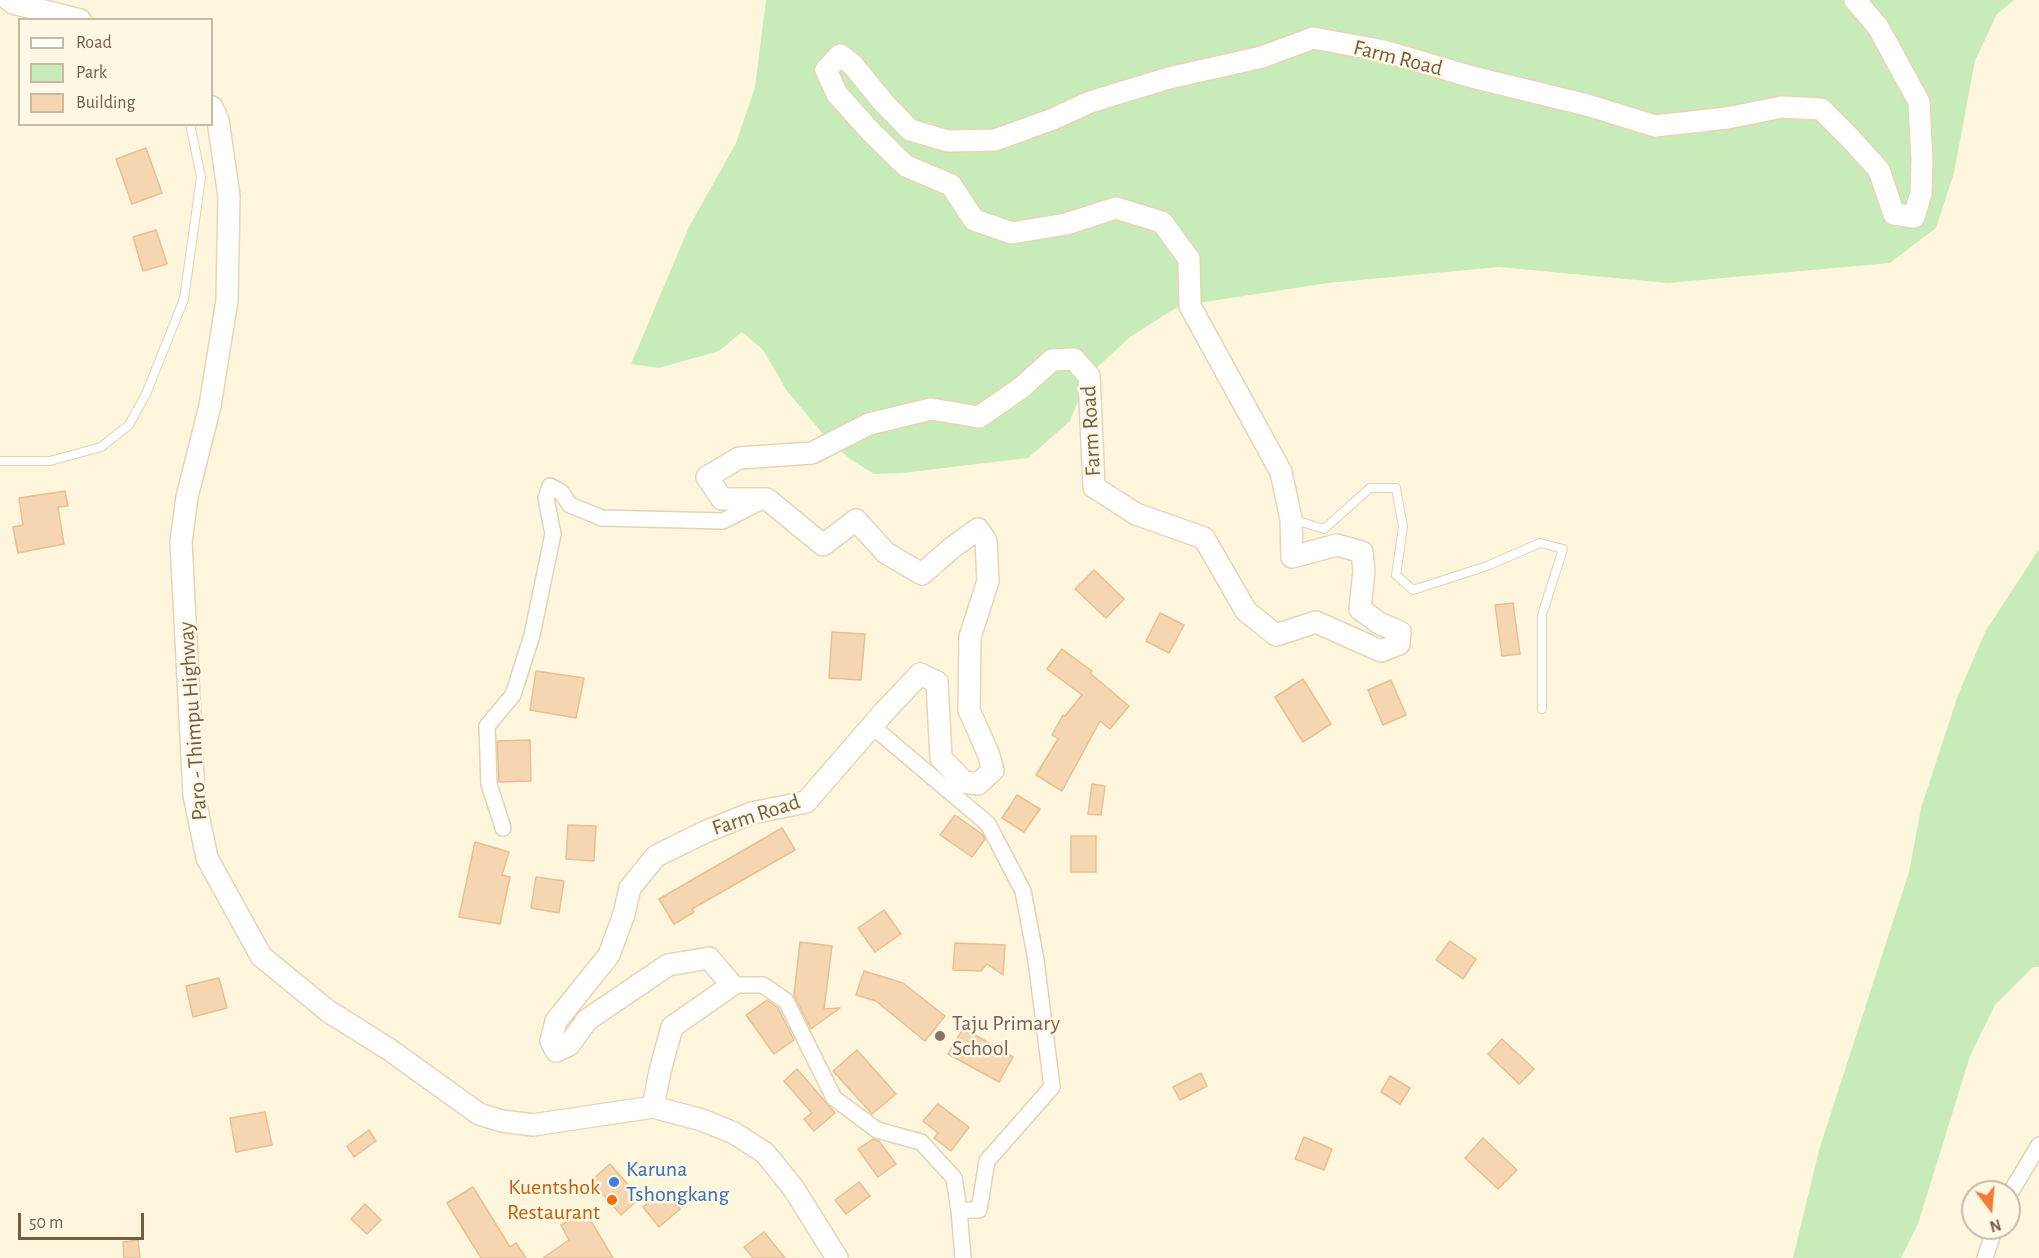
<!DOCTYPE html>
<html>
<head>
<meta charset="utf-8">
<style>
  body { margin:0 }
  #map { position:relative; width:2039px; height:1258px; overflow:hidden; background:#fef6dc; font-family:"Alegreya Sans",sans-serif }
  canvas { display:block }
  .legend { position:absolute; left:18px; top:18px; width:195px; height:108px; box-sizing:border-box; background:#fff8e4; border:2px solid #c7baa4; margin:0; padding:8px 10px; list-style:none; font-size:18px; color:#745c44 }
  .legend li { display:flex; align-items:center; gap:12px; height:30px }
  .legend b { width:30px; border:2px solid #c7baa4 }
  .north { position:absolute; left:1961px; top:1180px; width:60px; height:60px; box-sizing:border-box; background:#fff8e4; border:2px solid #c7baa4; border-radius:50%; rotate:164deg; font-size:16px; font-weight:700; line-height:24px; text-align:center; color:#745c44 }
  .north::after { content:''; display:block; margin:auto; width:21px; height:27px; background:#f37b36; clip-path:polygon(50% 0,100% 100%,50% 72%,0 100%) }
  .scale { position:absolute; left:18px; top:1213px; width:126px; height:27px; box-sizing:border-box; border:3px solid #745c44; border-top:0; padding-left:8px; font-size:18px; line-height:21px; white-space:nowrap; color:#745c44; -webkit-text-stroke:4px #fff8e4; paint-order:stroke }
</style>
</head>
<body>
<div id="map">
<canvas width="2039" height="1258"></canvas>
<ul class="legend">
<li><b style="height:8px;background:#fff"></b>Road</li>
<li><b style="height:16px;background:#c7ecba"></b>Park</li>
<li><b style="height:16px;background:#f6d6b1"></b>Building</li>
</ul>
<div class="north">N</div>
<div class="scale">50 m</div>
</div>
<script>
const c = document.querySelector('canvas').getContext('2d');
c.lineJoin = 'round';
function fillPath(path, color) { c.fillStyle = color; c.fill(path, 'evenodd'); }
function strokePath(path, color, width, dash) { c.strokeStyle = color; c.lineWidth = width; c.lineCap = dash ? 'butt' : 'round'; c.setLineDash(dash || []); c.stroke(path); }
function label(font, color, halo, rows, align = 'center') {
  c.font = font + ' "Alegreya Sans",sans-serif'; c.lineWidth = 5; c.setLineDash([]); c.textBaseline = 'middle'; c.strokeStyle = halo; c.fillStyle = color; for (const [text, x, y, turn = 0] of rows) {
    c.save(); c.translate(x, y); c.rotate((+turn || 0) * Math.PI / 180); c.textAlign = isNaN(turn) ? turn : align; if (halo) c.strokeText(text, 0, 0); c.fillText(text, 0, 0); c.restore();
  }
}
fillPath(new Path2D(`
  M766,0H2014L1997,14L1975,61L1954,173L1936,228L1890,263L1668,283L1499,267L1328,283L1179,306L1130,337L1089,375L1070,421L1028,458L902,473L874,474L850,459L828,440L787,391L763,350L742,332L719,351L659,368L631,364L689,227L736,143L755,87Z
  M2039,549V967H2033L1995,1005L1970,1056L1918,1224L1901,1258H1793L1819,1150L1909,872L1921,808L1958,695L1985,632Z`), '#c7ecba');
const building = new Path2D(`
  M146,148L162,193L132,204L116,159Z
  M156,230L167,264L143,271L133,237Z
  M65,491L68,506L58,507L64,544L18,553L13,527L23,525L19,498Z
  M1094,570L1124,599L1106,618L1075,589Z
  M1513,603L1520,654L1502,656L1495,605Z
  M1160,613L1184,625L1169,653L1146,641Z
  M832,632L865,634L861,680L829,678Z
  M1062,649L1092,671L1090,673L1129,706L1110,729L1100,721L1062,791L1036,775L1058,739L1052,735L1063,715L1065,716L1082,695L1047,669Z
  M536,671L584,678L576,718L530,710Z
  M1303,679L1331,724L1303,742L1275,697Z
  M1391,680L1406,715L1383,725L1368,690Z
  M530,740L531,781L499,782L497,741Z
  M1092,784L1105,786L1101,815L1088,814Z
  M1017,795L1040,809L1024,832L1002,818Z
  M955,815L982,834L985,839L972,857L940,835Z
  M568,825L596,826L594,861L566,859Z
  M782,828L795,850L692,909L694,912L674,924L659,899Z
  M1071,836H1096V872H1071Z
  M475,842L509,852L502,875L510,877L500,924L459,917Z
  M536,877L564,881L559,913L531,908Z
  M884,910L901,934L875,952L858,928Z
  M1450,941L1476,959L1463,979L1436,960Z
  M800,942L832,946L824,1009L840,1008L811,1029L794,995Z
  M955,943L1005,945L1003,975L987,964L981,971L953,970Z
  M864,971L903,983L945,1016L925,1041L876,1001L856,995Z
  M219,978L227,1008L193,1017L186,986Z
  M767,1000L778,1008L794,1040L774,1054L746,1015Z
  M963,1028L1013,1057L999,1082L948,1054Z
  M1502,1039L1534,1069L1519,1084L1488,1054Z
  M857,1050L896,1094L872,1114L833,1071Z
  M797,1069L835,1113L814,1131L804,1119L812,1113L784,1081Z
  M1201,1073L1207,1086L1180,1100L1173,1087Z
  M1390,1076L1410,1088L1400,1104L1381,1092Z
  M938,1104L969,1127L951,1151L934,1138L938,1133L923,1121Z
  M265,1112L272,1145L236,1152L230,1118Z
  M369,1130L376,1141L354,1157L347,1146Z
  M1304,1137L1332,1149L1324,1170L1295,1159Z
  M1483,1138L1517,1170L1498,1189L1465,1158Z
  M873,1139L879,1141L896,1164L878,1177L858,1149Z
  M610,1164L640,1198L621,1215L591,1181Z
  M859,1182L870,1196L846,1214L835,1200Z
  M473,1187L510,1247L516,1243L526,1258H481L447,1203Z
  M663,1190L680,1209L659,1227L643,1207Z
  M365,1204L381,1220L367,1234L351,1219Z
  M585,1211L613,1258H543L569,1240L561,1225Z
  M764,1232L785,1258H753L744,1247Z
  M138,1240L140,1258H124L123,1242Z`);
fillPath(building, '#f6d6b1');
strokePath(building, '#e9bf91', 1.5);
const lane = new Path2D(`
  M0,461H50L101,447L129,425L146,394L184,299L201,177L190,124
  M1292,519L1324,529L1370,488H1396L1403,527L1396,575L1413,590L1487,566L1540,543L1563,549L1542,615V709`);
const street = new Path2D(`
  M872,726L988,824L1023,891L1036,960L1052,1087L987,1161L979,1210H959
  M503,828L489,784L487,726L513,695L532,635L553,534L546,498L550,486L561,492L570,505L602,518L723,521L764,500
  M732,985H763L786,1001L834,1098L877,1130L921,1142L954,1178L959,1210L963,1258
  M2009,1195L2039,1145
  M1985,1258L1995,1228`);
const secondary = new Path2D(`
  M9,0L13,3L80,20
  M212,107L218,120L229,196L227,300L210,406L187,497L181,542L194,795L207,858L261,956L328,1011L390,1050L479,1114L502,1121L533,1125L653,1107L702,1120L734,1133L765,1153L794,1189L837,1258
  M653,1107L660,1071L672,1027L732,985L709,958L668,965L587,1020L569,1045L556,1051L551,1041L556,1021L609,955L624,914L630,888L656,856L705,832L752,813L806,802L884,712L920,674L937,682L941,758L964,782L978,784L993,770L988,753L969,710L970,637L988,581L986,541L978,529L953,547L922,574L886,553L856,520L823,545L767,499H722L707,477L739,458L812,453L869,424L931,409L979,417L1021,388L1052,360L1074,359L1089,376L1094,487L1136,514L1204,538L1246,611L1276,635L1316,622L1381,651L1399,644L1400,632L1379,623L1360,609L1364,571L1362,552L1337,545L1292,557L1291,519L1281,472L1190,306L1189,259L1162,222L1116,208L1066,224L1012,233L974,220L951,185L906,166L872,133L837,94L826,70L840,55L852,64L883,102L910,130L948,141L995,140L1053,119L1090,102L1169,78L1262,57L1313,38L1384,51L1472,77L1587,105L1655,126L1727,118L1782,107L1821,109L1850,138L1879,170L1894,214L1914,217L1921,193L1922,161L1919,102L1878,27L1855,0`);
strokePath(lane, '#e2d2b8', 10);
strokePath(street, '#e2d2b8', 18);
strokePath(secondary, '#e8d4b5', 24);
strokePath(lane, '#fff', 8);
strokePath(street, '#fff', 15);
strokePath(secondary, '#fff', 21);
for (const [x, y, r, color] of [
  [940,1036,6,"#8d6e63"],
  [614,1182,6,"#3f7fe0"],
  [612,1200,6,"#e8710a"]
]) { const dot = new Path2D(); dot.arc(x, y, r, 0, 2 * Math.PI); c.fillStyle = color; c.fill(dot); strokePath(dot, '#fff8e4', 2); }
label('22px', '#745c44', '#fff8e4', [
  ["Farm Road",1398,58,14],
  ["Farm Road",1091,431,-93],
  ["Paro - Thimpu Highway",193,721,-94],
  ["Farm Road",756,815,-18]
]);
label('22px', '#785e54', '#fff8e4', [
  ["Taju Primary",952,1023],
  ["School",952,1048]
], 'left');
label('22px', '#366cbe', '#fff8e4', [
  ["Karuna",626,1169],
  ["Tshongkang",626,1194]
], 'left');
label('22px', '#c56008', '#fff8e4', [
  ["Kuentshok",600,1187],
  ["Restaurant",600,1212]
], 'right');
</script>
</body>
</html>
